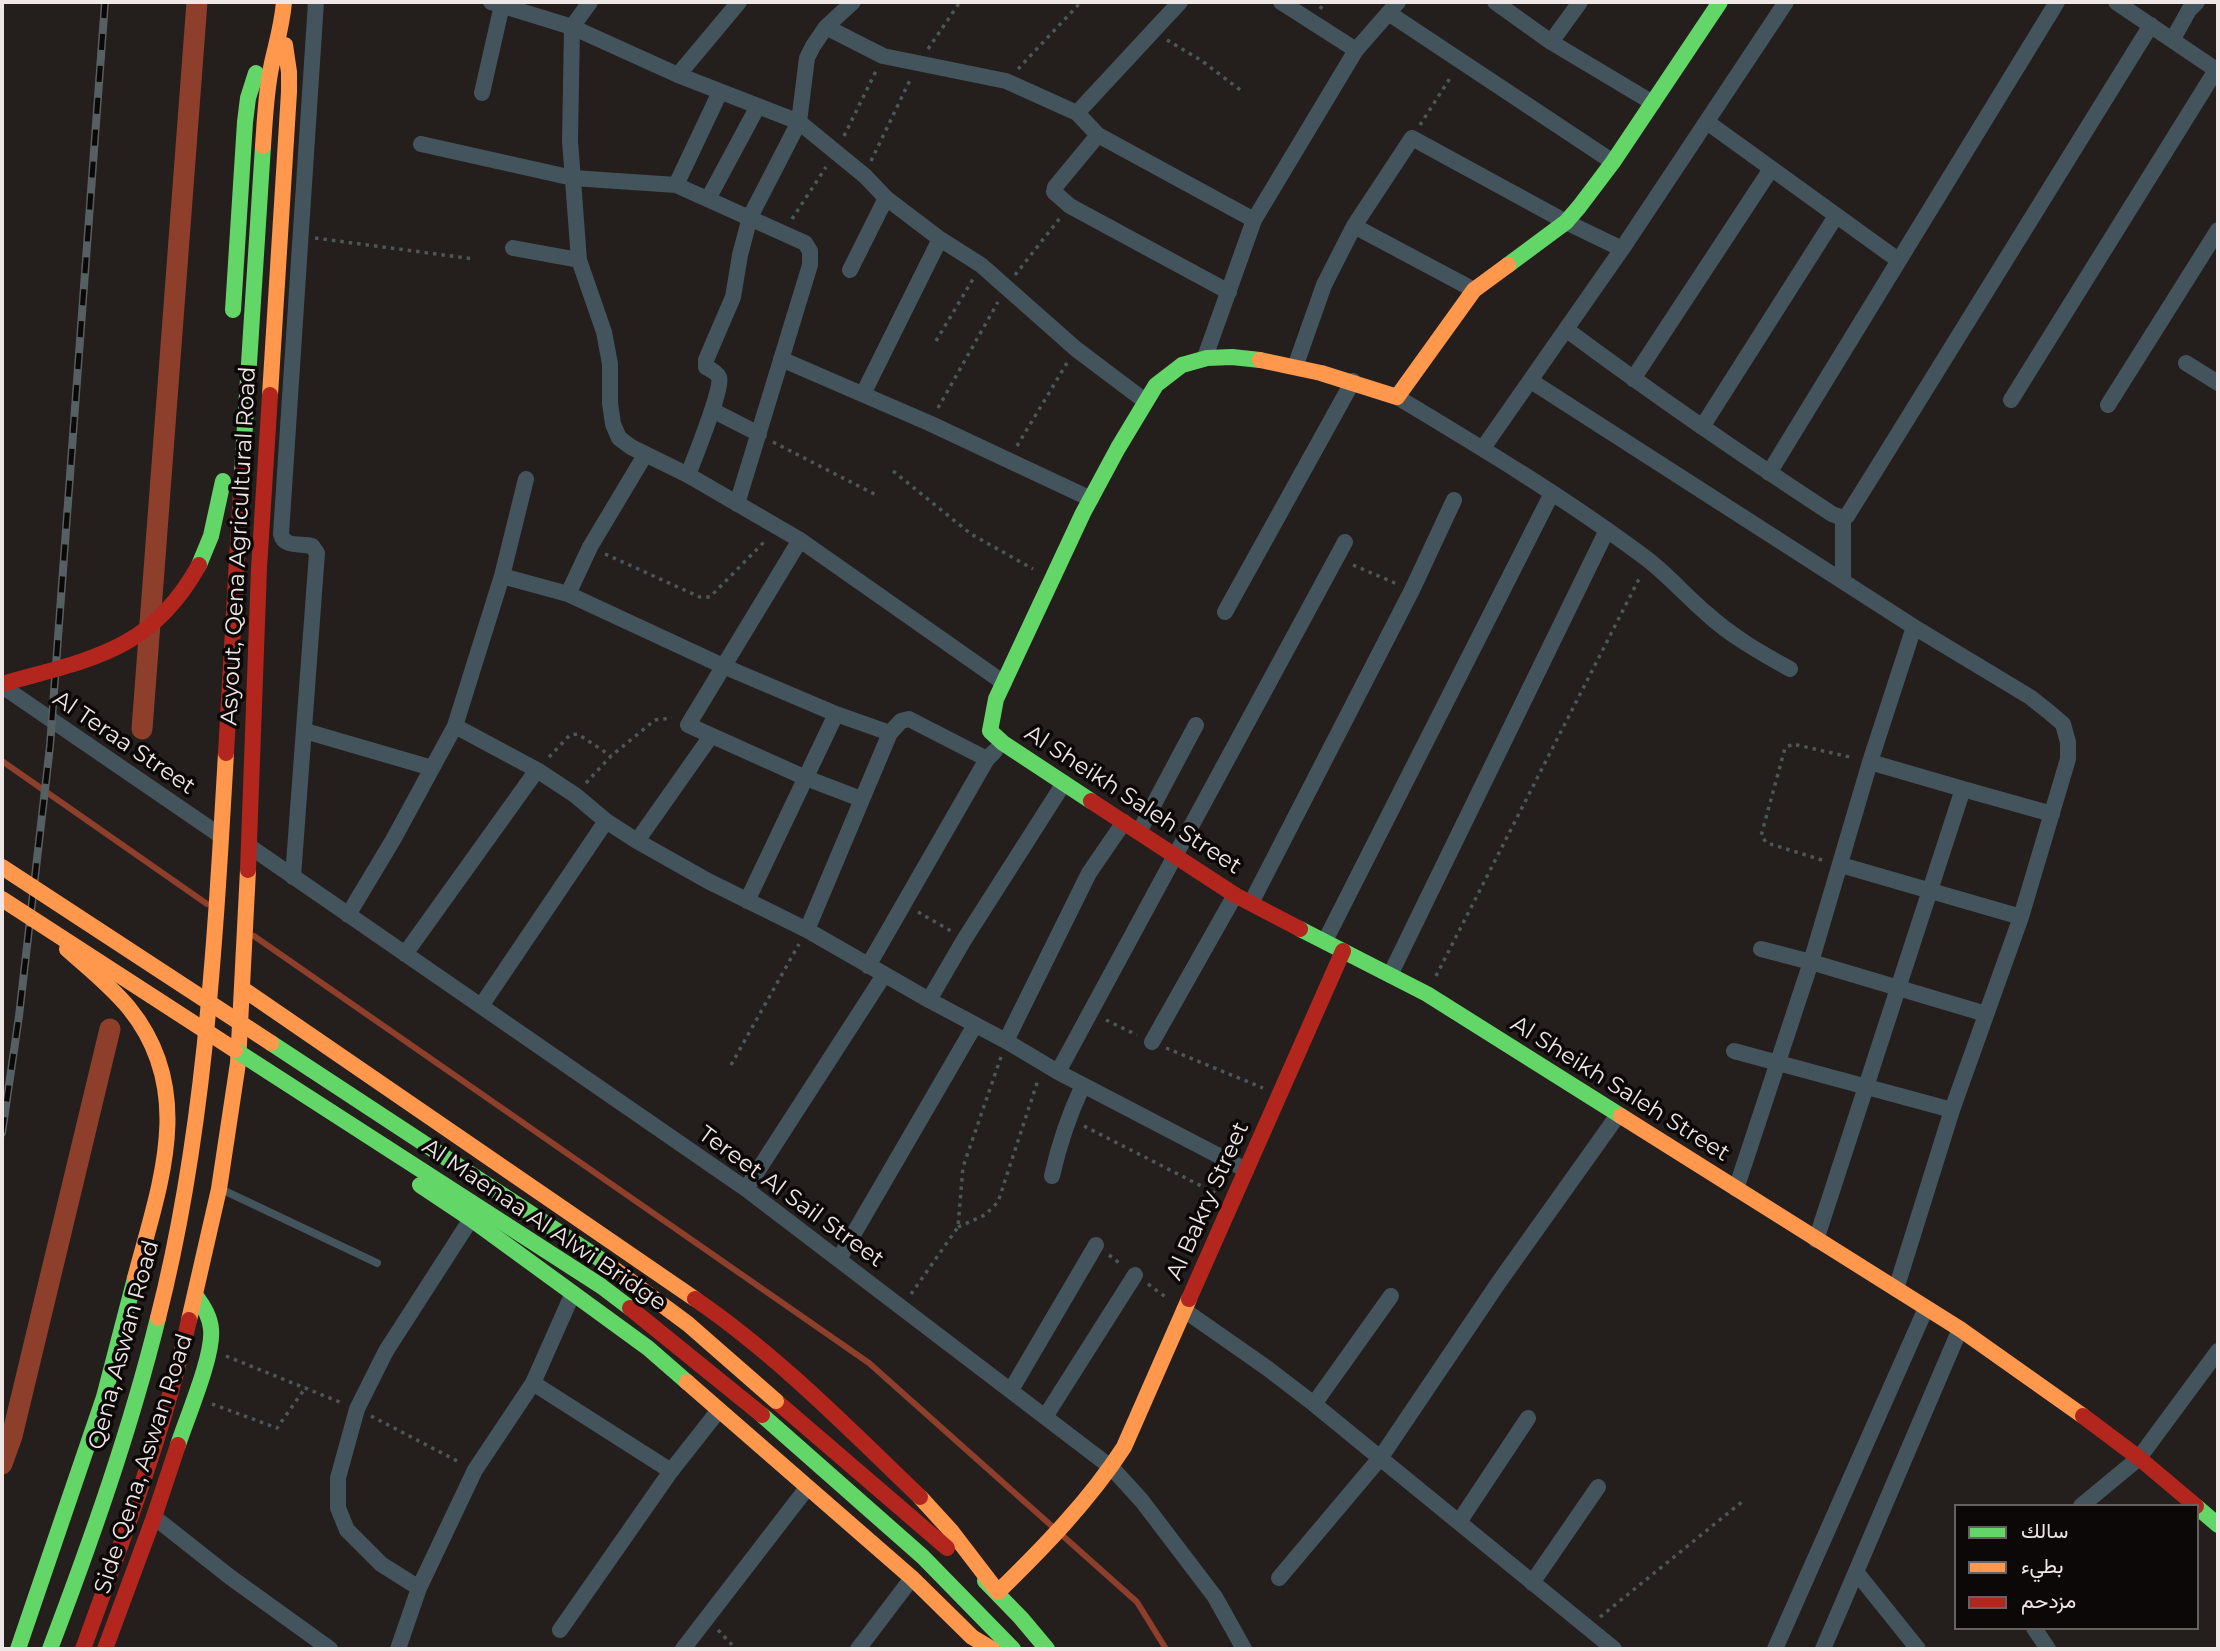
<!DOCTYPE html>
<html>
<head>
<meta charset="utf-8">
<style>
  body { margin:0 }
  #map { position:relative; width:2220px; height:1651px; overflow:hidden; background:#241e1c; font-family:Montserrat,Vazirmatn,sans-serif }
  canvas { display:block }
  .frame { position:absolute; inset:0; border:4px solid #efe7e5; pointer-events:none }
  .legend { position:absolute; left:1954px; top:1504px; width:245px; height:126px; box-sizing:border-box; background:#0c0807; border:2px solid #676160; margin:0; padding:9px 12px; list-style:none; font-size:21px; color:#efe7e5 }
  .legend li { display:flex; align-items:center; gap:14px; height:35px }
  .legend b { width:35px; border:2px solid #676160 }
</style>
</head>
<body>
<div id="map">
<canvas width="2220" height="1651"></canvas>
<div class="frame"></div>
<ul class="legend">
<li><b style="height:9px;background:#63d668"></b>سالك</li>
<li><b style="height:9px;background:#ff974d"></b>بطيء</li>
<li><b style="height:9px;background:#b3261e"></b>مزدحم</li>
</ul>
</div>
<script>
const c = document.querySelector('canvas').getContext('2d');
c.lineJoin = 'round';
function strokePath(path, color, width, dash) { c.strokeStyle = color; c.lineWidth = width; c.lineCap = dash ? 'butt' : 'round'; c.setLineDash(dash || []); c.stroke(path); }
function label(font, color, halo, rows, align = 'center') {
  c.font = font + ' Montserrat,sans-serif'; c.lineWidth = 7; c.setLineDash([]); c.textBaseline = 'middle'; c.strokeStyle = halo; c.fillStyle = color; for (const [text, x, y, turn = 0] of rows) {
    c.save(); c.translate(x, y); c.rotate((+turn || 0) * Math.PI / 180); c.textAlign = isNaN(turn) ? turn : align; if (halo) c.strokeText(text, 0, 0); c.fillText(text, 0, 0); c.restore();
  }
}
strokePath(new Path2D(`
  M2,761L207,904
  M254,936L869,1363L1137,1602L1166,1649`), '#8d3f2c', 6);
strokePath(new Path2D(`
  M142,729L197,2
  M2,1464L12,1436L110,1029`), '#8d3f2c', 21);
strokePath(new Path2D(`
  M1320,9L1325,2
  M1167,40L1202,61L1243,92
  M928,49L960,2
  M1018,69L1081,2
  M1420,125L1452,75
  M844,136L876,71
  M871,161L910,80
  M792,219L826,167
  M315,238L474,259
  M1015,275L1060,218
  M936,341L973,279
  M938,408L998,302
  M773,442L876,495
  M1017,446L1067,363
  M893,471L971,534L1033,569
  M605,554L700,597H710L767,539
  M1353,565L1397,584
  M549,757L570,735L578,734L611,756
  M586,783L611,756L655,720L672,718
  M1822,860L1767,843L1761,836L1785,748L1793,744L1854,758
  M918,912L951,931
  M1436,976L1641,575
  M1106,1020L1137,1035
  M1166,1048L1263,1088
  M731,1065L799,944
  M1084,1126L1215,1193
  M958,1227L985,1215L998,1202L1038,1080
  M1109,1255L1122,1265
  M1148,1284L1167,1298
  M911,1294L958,1227L963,1167L1001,1057
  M226,1356L342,1403
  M212,1404L277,1428L306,1387
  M371,1416L461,1463
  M1600,1617L1743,1501
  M718,1630L736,1649`), '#4d575a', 3.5, [3.5, 5]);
strokePath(new Path2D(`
  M225,1191L377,1263`), '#44545c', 8);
strokePath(new Path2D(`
  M491,2L572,27L678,75L799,122L865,176L886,198L940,239L981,265L1076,349L1145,401
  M590,2L572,27L570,141L579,260L604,332L610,364V403L613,424L619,438L631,447L688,475L800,540L1004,683
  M1281,2L1356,50
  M1495,2L1551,42L1653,103
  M2116,2L2218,71
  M1390,14L1613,162
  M826,27L883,56L1006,81L1077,113L1098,135L1254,220
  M2173,39L2189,10L2197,2
  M1551,42L1580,2
  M678,75L739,2
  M482,93L502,5
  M1077,113L1180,2
  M1707,122L1898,260
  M1098,135L1055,187L1054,192L1070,206L1229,292
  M421,144L573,178L676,185L805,243L810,251V265L737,504
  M676,185L720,92
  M708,199L758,106
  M1354,226L1474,290
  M513,248L579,260
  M850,270L886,198
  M1567,330C1653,394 1742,455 1832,514L1843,518
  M1205,357L1254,220L1356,50L1398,2
  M781,359L929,423L1091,499
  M2186,363L2218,383
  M1295,367L1324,285L1354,226L1412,138L1566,222L1622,249
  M1633,379L1771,169
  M1531,381L1914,627
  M863,394L940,239
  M1397,397C1482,448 1567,499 1647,559C1668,575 1686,596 1706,613C1731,636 1761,653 1790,669
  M2011,400L2216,70
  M2108,405L2218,230
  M712,410L759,434
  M1702,427L1836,216
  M1483,448L1622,249L1786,2
  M1769,473L2057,2
  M688,475C693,462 724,385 719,377C717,373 710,369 706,367V360L733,297L740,255L750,217L799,122L807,58L813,46L826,27L853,2
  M800,540L688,725L806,778L861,799
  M502,576L568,594L723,666L836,714L890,733
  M1843,581V518L1847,516L1877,468L2151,25
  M568,594L590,547L645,455
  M1225,612L1353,381
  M2,686L221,836
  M455,726L537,770L575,795L606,821L637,841L708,881L807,930L929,1000L1006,1041L1058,1072L1246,1170
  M305,731L432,768
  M1963,789L2052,814
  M1139,832L1196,725
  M637,841L711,736
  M249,846L746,1189L1112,1468L1142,1501L1215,1597L1244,1649
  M1841,865L2021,917
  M293,877L317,553L312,546C301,543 284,548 281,534L316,2
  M747,901L836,714
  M1251,903L1412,590L1454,500
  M348,915L393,840L455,726L502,576L526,479
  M807,930L890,733L901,721L909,719L987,759
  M1325,941L1552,493
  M1761,949L1811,962L1986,1014
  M405,954L537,770
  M868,966L987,759L995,751
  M1390,975L1607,530
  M929,1000L964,940L1064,783
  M481,1006L606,821
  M1006,1041L1089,873L1124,822
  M1152,1042L1235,895
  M1734,1051L1952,1110
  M1058,1072L1345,542
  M1052,1176C1059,1144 1069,1115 1083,1085
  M746,1189L884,975
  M1736,1189L1811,962L1870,762L1914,627L2030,697L2049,712L2063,724L2068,742V759L2021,917L1952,1110L1896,1289
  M1816,1240L1963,789L1870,762
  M839,1259L975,1025
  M1184,1310L1267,1368L1314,1404L1614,1649
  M533,1383L671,1471
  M1011,1390L1096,1245
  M1314,1404L1391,1296
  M1045,1417L1135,1275
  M2081,1506L2139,1458L2218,1351
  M154,1517L230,1577L330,1649
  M1459,1522L1528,1418
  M1857,1573L1918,1649
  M1279,1578L1381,1457L1499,1282L1618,1115
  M1532,1583L1598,1487
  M419,1588L475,1470L533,1383L573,1293
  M2034,1628L2048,1649
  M560,1630L671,1471L719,1410
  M398,1649L419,1588L381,1564L347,1530L338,1508V1478L357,1409L386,1351L471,1219
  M683,1649L807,1488
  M858,1649L912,1578
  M1775,1649L1926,1308
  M1823,1649L1960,1329`), '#44545c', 16);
strokePath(new Path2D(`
  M1508,265L1566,222L1579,207L1613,162L1720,2
  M233,310L245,122L248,98L256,73
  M242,472L263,146
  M1091,801L1003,743L990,731L996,699L1083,513L1118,448L1156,385L1182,365L1207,358L1232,357L1260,360
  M1300,929L1427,994L1621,1116
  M420,1185L471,1219L648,1348L687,1382
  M762,1415L923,1557L1013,1649
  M178,1445C187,1417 214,1355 211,1329C210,1316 203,1305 195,1295
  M2197,1507L2218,1525
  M985,1581L1021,1618L1047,1649
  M18,1649L104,1397L135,1278
  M50,1649C91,1541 130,1431 158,1318`), '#63d668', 16);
strokePath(new Path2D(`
  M263,146C265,119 266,90 272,63C277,41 282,25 284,2
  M1260,360L1321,373L1397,397L1474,290L1508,265
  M270,395L289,92V72L285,45
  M67,949C88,968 111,986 129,1008C197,1092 159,1186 135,1278
  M243,989L695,1299
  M1621,1116L1960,1329L2083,1416
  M158,1318C205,1134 215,942 226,753
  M189,1320L219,1189L238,1063L248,870
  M687,1382L912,1578L972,1637L992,1649
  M920,1497L952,1532L998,1592
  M998,1592C1044,1547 1089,1501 1124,1447L1189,1299`), '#ff974d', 16);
strokePath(new Path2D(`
  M226,753L242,472
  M1091,801L1235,895L1300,929
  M248,870L259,568L270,395
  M695,1299C777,1355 848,1428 920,1497
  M1189,1299L1343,951
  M776,1401L947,1548
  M2083,1416L2139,1458L2196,1506
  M83,1649C122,1541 164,1433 189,1320
  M105,1649L154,1517L178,1445`), '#b3261e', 16);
const rail = new Path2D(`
  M2,1133L19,1016L50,746L105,2`);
strokePath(rail, '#565f62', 8);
strokePath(rail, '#0c0807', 5, [16]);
strokePath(new Path2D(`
  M199,565L211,536L223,481
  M271,1043L606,1263
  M235,1050L601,1286L630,1308`), '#63d668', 16);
strokePath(new Path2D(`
  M2,867L271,1043
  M2,899L235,1050
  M606,1263L688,1324L776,1401`), '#ff974d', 16);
strokePath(new Path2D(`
  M2,684C90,659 151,652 199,565
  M630,1308L762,1415`), '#b3261e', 16);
label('23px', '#efe7e5', '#0c0807', [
  ["Asyout, Qena Agricultural Road",239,546,-87],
  ["Al Teraa Street",124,743,34],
  ["Al Sheikh Saleh Street",1133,800,33],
  ["Al Sheikh Saleh Street",1620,1089,32],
  ["Tereet Al Sail Street",791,1197,36],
  ["Al Bakry Street",1208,1201,-66],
  ["Al Maenaa Al Alwi Bridge",544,1225,34],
  ["Qena, Aswan Road",124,1345,-75],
  ["Side Qena, Aswan Road",144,1464,-72]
]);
</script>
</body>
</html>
